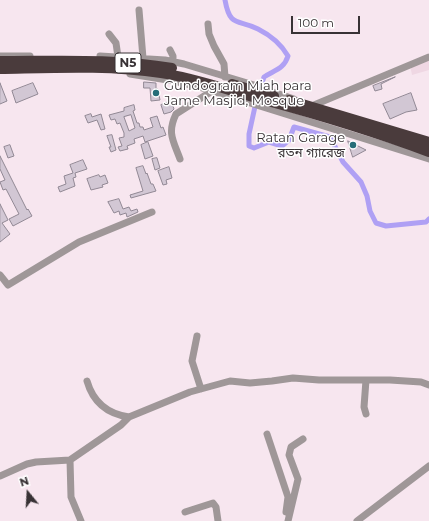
<!DOCTYPE html>
<html>
<head>
<meta charset="utf-8">
<style>
  body { margin:0 }
  #map { position:relative; width:429px; height:521px; overflow:hidden; background:#f7e6ef; font-family:Montserrat,sans-serif }
  canvas { display:block }
  .north { position:absolute; left:8px; top:473px; width:40px; height:40px; -webkit-text-stroke:3px #fff; paint-order:stroke; rotate:342deg; font-size:11px; font-weight:700; line-height:16px; text-align:center; color:#383235 }
  .north::after { content:''; display:block; margin:auto; width:14px; height:18px; background:#383235; clip-path:polygon(50% 0,100% 100%,50% 72%,0 100%) }
  .scale { position:absolute; left:291px; top:16px; width:69px; height:18px; box-sizing:border-box; border:2px solid #383235; border-top:0; padding-left:5px; font-size:12px; line-height:14px; white-space:nowrap; color:#383235; -webkit-text-stroke:3px #fff; paint-order:stroke }
</style>
</head>
<body>
<div id="map">
<canvas width="429" height="521"></canvas>
<div class="north">N</div>
<div class="scale">100 m</div>
</div>
<script>
const c = document.querySelector('canvas').getContext('2d');
c.lineJoin = 'round';
function fillPath(path, color) { c.fillStyle = color; c.fill(path, 'evenodd'); }
function strokePath(path, color, width, dash) { c.strokeStyle = color; c.lineWidth = width; c.lineCap = dash ? 'butt' : 'round'; c.setLineDash(dash || []); c.stroke(path); }
function label(font, color, halo, rows, align = 'center') {
  c.font = font + ' Montserrat,"Noto Sans Bengali",sans-serif'; c.lineWidth = 3; c.setLineDash([]); c.textBaseline = 'middle'; c.strokeStyle = halo; c.fillStyle = color; for (const [text, x, y, turn = 0] of rows) {
    c.save(); c.translate(x, y); c.rotate((+turn || 0) * Math.PI / 180); c.textAlign = isNaN(turn) ? turn : align; if (halo) c.strokeText(text, 0, 0); c.fillText(text, 0, 0); c.restore();
  }
}
fillPath(new Path2D(`
  M429,58V70L412,75L410,65Z`), '#efd7e3');
strokePath(new Path2D(`
  M225,0C230,28 238,19 258,29C270,35 281,44 288,56C284,69 275,70 264,77L259,92
  M256,102L249,134V146L254,148L269,142L282,146L289,140L294,127L330,137L343,162L361,182L367,196L370,211L376,223L386,226L426,222L429,219`), '#afa0f4', 5);
const building = new Path2D(`
  M395,77L381,84L382,89L375,91L373,86Z
  M144,82L156,83V89H158L160,100L151,101L150,88H144Z
  M0,83L7,101L0,104Z
  M33,83L38,94L16,103L12,91Z
  M411,93L417,110L406,112L390,119L383,104Z
  M171,101L174,109L171,112L164,114L161,105Z
  M134,105L135,110L133,111L137,123H139L140,127H143L144,130L153,127L150,118L157,116L161,128L163,127L166,135L145,142L143,136L134,139L135,143L127,146L128,149L120,151L118,147L122,146L119,138L124,137V133L120,123L117,124L115,119L111,120L109,115L124,111V108ZM131,115L135,128L129,131L124,117Z
  M91,114L92,117L101,114L105,129L101,130L97,120L88,123L85,116Z
  M112,135L116,150L111,152L109,147H111L107,136Z
  M348,141L366,150L353,157Z
  M148,142L153,156L145,159L141,145Z
  M10,145L14,156L8,158L4,147Z
  M0,156L27,210L28,209L32,216L13,226L9,219L19,214L6,189L3,190L0,182L5,180L0,169Z
  M157,158L160,168L155,170L152,159Z
  M83,160L87,169L75,173L76,177L73,178L75,186L60,192L58,187L66,184L64,176L73,173L70,165Z
  M143,166L146,174L147,173L151,184H153L156,191L131,198L130,195L143,191L136,168Z
  M169,167L172,178L166,180L167,184L163,185L158,171Z
  M99,175L100,177L105,175L108,183L102,185L103,187L91,190L87,179Z
  M119,199L123,209L129,207L131,211L137,209L138,212L127,217L126,213L120,215L119,211L114,213L108,202Z
  M0,204L8,220L2,223L10,234L0,242Z`);
fillPath(building, '#d2c7d4');
strokePath(building, '#918894', 1);
strokePath(new Path2D(`
  M139,10L143,58
  M208,24L209,34L214,46L224,64L225,77
  M109,34L116,43L118,57
  M170,50L173,56V62
  M0,56H30
  M100,56L165,60L184,64L254,85
  M130,74L174,81L199,87L429,159
  M270,91L294,99
  M314,105L429,57
  M180,159C173,140 167,133 176,114L212,91
  M0,275L8,285L79,242L152,212
  M197,336L192,361L201,389
  M366,414L364,407L366,380
  M129,417L190,392L230,381L250,383L272,381L293,378L319,380H390L421,382L429,385
  M267,434L288,497L286,512
  M70,460L71,497L81,521
  M0,476L27,464L36,462L70,460L121,425L129,417C108,414 93,402 87,381
  M185,512L213,503L216,507L218,521
  M288,521L298,479L289,455L291,447L303,439
  M357,521L429,466`), '#9f9798', 7);
strokePath(new Path2D(`
  M0,61C57,61 115,58 172,68
  M0,69C53,68 108,65 161,73C196,78 230,91 264,100C319,115 375,132 429,152
  M232,84L274,96
  M289,100L429,142`), '#4a3b3c', 10);
for (const [x, y, r, color] of [
  [156,93,4,"#256e79"],
  [353,145,4,"#256e79"]
]) { const dot = new Path2D(); dot.arc(x, y, r, 0, 2 * Math.PI); c.fillStyle = color; c.fill(dot); strokePath(dot, '#fff', 1.5); }
for (const [x, y, w] of [
  [128,63,26]
]) { const box = new Path2D(); box.roundRect(x - w / 2, y - 10, w, 20, 3); c.fillStyle = '#fff'; c.fill(box); strokePath(box, '#383235', 1); }
label('bold 12px', '#383235', null, [
  ["N5",128,63]
]);
label('13px', '#383235', '#fff', [
  ["Gundogram Miah para",164,86],
  ["Jame Masjid, Mosque",164,101],
  ["Ratan Garage",345,138,"right"],
  ["রতন গ্যারেজ",345,153,"right"]
], 'left');
</script>
</body>
</html>
